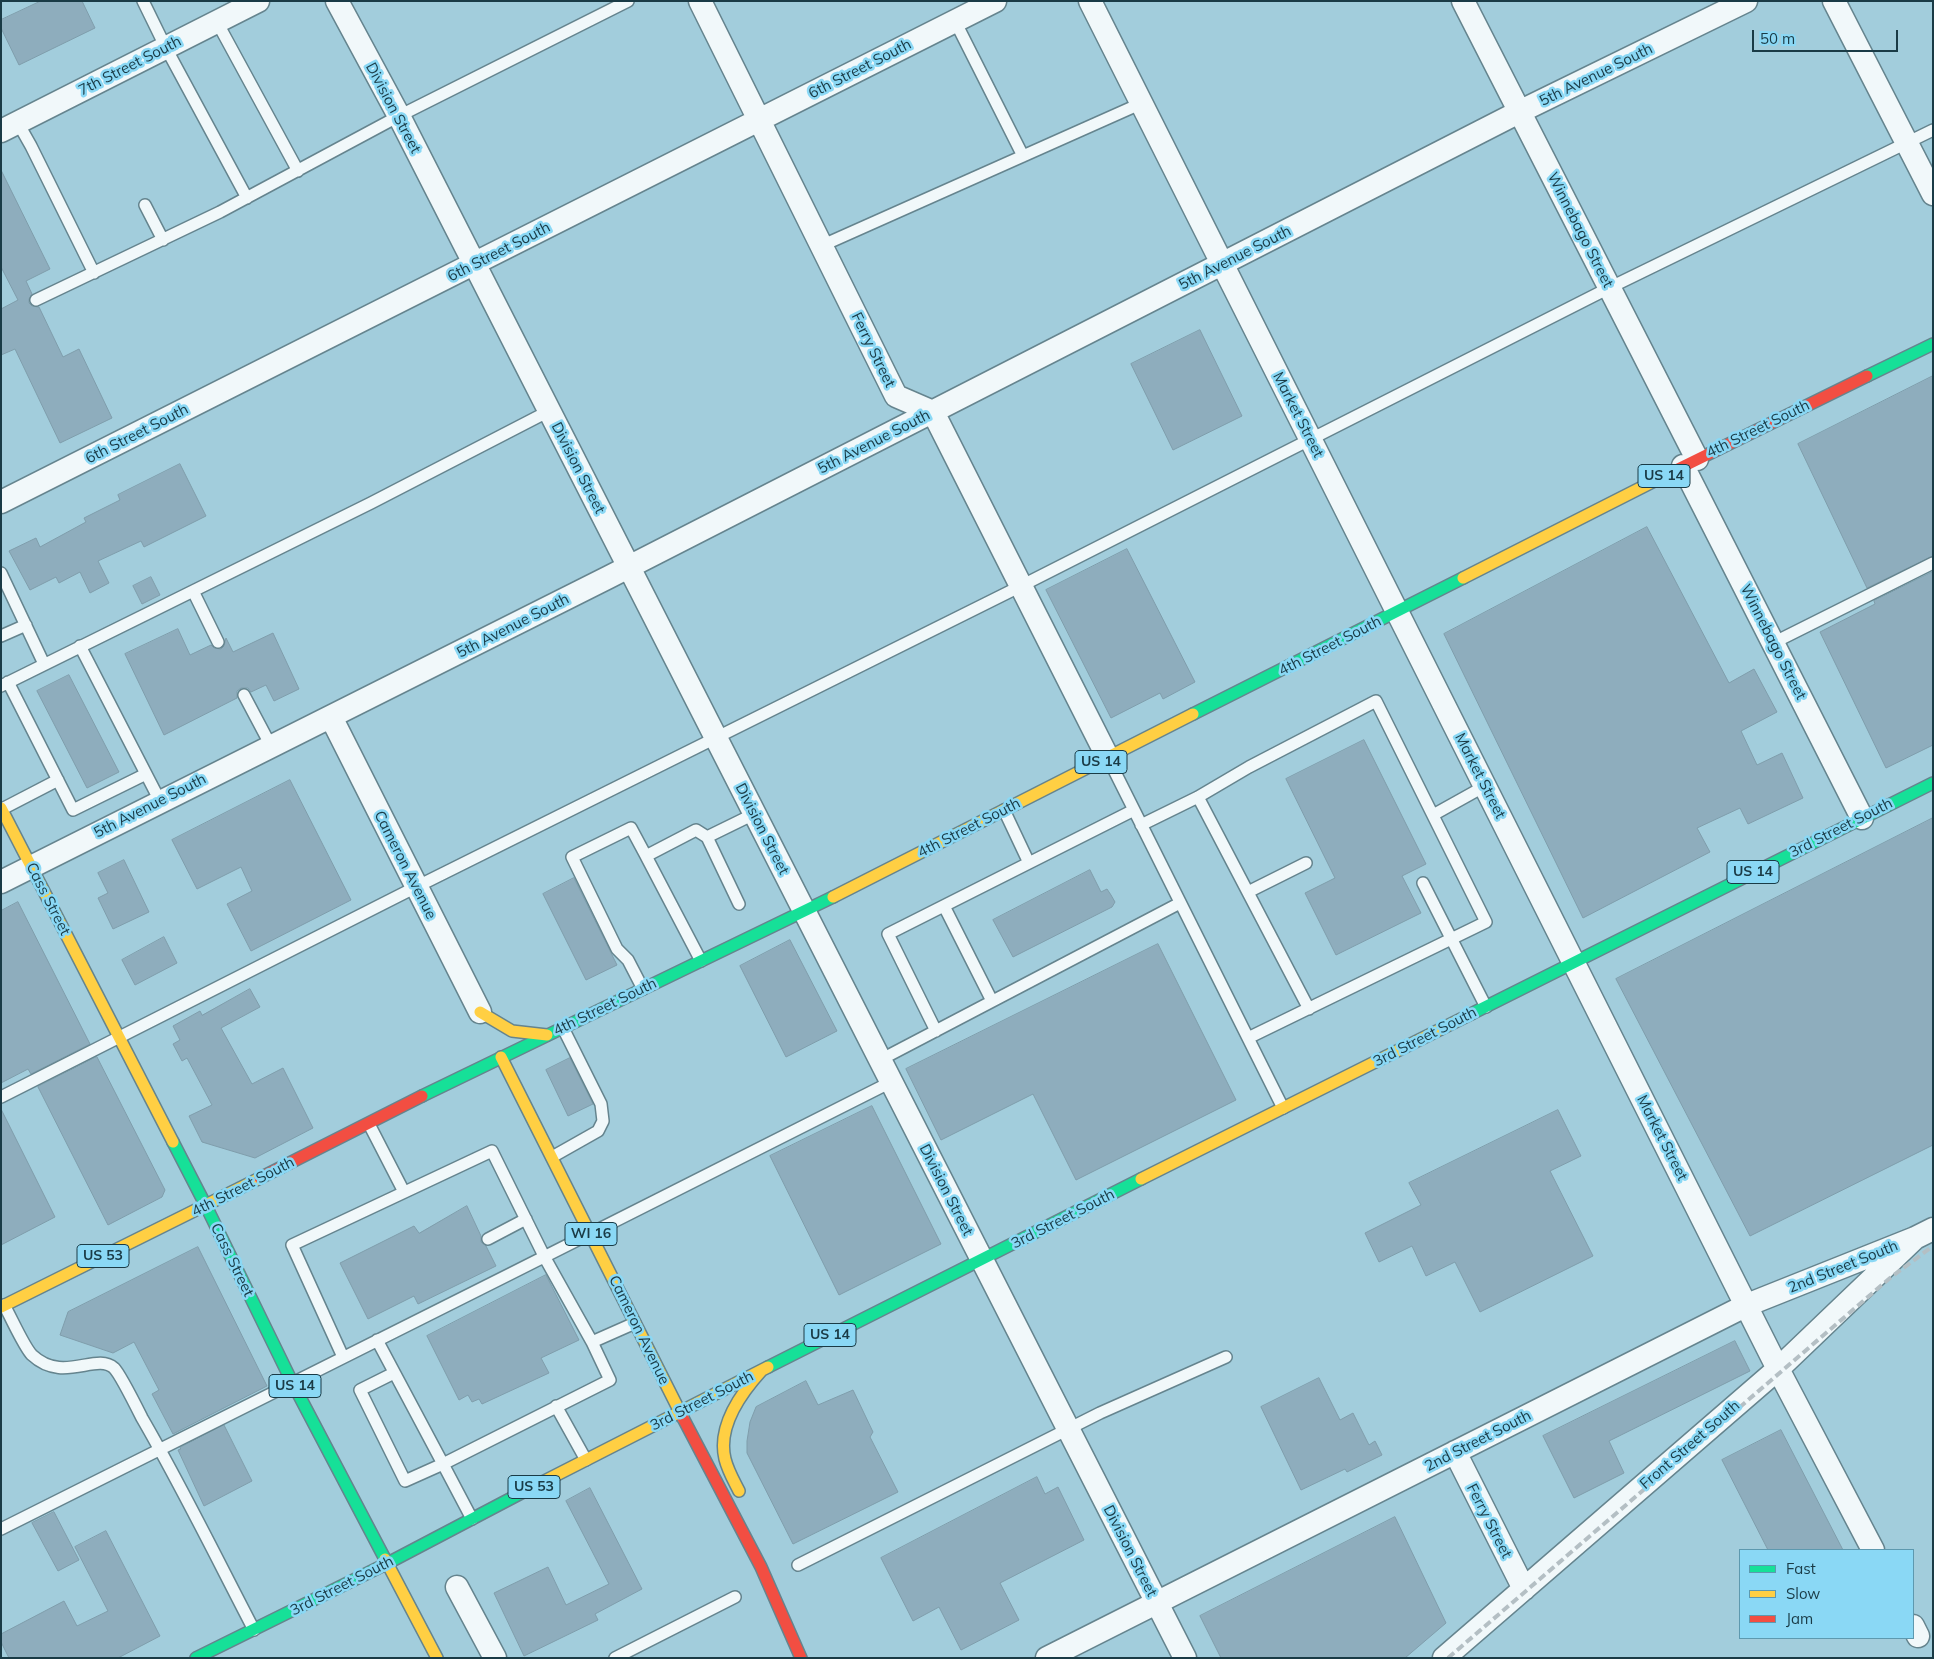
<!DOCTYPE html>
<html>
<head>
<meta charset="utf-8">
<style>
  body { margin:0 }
  #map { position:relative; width:1934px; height:1659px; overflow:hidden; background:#a2cddc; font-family:Mulish,sans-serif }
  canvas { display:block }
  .frame { position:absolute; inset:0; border:2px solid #1a3b46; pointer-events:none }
  .legend { position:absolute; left:1739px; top:1549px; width:175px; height:90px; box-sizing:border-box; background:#8ad8f5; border:1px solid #5d99af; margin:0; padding:6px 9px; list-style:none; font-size:15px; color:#1a3b46 }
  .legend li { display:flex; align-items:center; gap:10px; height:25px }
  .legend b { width:25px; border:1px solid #5d99af }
  .scale { position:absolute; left:1752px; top:30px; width:146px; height:22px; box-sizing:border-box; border:2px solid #1a3b46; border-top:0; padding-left:6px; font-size:15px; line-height:18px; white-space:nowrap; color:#1a3b46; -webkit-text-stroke:4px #8ad8f5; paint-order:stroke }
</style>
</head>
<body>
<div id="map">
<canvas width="1934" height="1659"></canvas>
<div class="frame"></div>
<ul class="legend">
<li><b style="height:6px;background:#16e098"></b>Fast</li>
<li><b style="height:6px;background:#ffcf43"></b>Slow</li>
<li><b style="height:6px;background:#f24e42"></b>Jam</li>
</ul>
<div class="scale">50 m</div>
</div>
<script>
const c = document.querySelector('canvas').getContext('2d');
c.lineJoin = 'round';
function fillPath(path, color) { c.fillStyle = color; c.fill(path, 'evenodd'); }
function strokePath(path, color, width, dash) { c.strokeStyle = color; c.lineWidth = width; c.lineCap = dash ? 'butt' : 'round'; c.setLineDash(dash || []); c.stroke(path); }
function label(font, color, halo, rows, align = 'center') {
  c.font = font + ' Mulish,sans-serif'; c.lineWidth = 5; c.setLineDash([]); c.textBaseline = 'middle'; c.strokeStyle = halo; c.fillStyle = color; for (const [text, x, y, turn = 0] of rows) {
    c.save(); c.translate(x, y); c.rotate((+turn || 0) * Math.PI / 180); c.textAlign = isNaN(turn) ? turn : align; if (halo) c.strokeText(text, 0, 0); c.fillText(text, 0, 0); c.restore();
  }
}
const building = new Path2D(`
  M41,1H82L95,28L19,65L1,28V20Z
  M1,170L50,269L26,281L32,294L29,299V303L32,306L39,307L63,357L79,349L112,418L60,443L15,349L1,355V309L18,300L1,267Z
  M1200,330L1242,416L1173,450L1131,364Z
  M1933,376V556L1867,588L1798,444Z
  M180,464L206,516L144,547L141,541L98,561L109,583L90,593L80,572L59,583L56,577L30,590L9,551L36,538L40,547L86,522L84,518L120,500L118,495Z
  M1647,527L1729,683L1754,669L1777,712L1741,731L1757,765L1782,753L1803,798L1748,824L1740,808L1697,828L1710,852L1583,918L1444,634Z
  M1127,549L1195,682L1163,699L1160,693L1111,718L1046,590Z
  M1933,572V745L1886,768L1820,632L1875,604L1874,601Z
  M151,577L160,595L142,604L133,586Z
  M178,629L190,655L211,645L214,648L221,649L224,646L226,638L233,652L273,633L299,689L274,701L266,685L251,692L248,688H241L237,691V698L164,735L125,654Z
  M69,675L119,772L87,788L37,691Z
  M1364,740L1426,864L1402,876L1421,913L1336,955L1305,893L1335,878L1286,779Z
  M290,780L351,900L251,951L227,904L252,891L241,867L197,889L172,840Z
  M1933,818V1145L1750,1236L1616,979Z
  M124,860L149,912L113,929L98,898L108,893L98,873Z
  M1090,870L1101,892L1107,889L1111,895L1115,902L1112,907L1013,957L993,920Z
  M574,878L617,965L586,980L543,894Z
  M18,902L90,1044L31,1074L28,1069L1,1083V911Z
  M164,937L177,963L135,985L122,960Z
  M790,940L837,1031L786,1057L740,966Z
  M1158,944L1236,1100L1076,1180L1033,1094L941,1140L906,1069Z
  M250,989L260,1007L221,1028L252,1084L283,1068L313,1128L255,1158L202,1142L189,1116L212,1105L187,1058L182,1061L173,1044L180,1040L173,1026L200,1011L202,1015Z
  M97,1057L165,1190L162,1197L108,1225L38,1087Z
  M570,1058L593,1104L568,1116L546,1070Z
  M872,1106L941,1244L839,1295L770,1156Z
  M1,1109L55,1217L1,1245Z
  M1558,1110L1581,1156L1550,1171L1593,1256L1480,1312L1455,1262L1426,1276L1412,1246L1379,1262L1365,1233L1421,1205L1409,1183Z
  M467,1206L481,1236V1242L486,1246L496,1266L418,1304L414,1296L368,1319L340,1263L414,1226L419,1233Z
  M198,1247L267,1386L173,1434L152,1394L159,1390L134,1342L113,1353L60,1335L68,1312Z
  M546,1275L579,1340L541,1358L549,1373L482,1404L479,1399L472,1402L468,1395L459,1400L427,1336Z
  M1735,1341L1750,1371L1609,1441L1624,1473L1574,1498L1543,1436Z
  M1319,1378L1340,1420L1353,1413L1369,1445L1375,1441L1382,1455L1347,1472L1345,1469L1301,1490L1261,1407Z
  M806,1381L818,1405L853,1390L873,1432L870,1437L898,1492L793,1544L747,1453V1441L750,1422L756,1407Z
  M224,1425L252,1481L204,1506L178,1450L181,1449L180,1448Z
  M1781,1430L1843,1550H1768L1722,1460Z
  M1037,1477L1045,1494L1058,1487L1084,1540L1000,1583L1019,1620L961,1650L939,1607L913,1621L881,1558Z
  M590,1488L642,1589L595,1614L598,1620L524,1656L494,1593L548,1567L566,1605L609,1584L566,1501Z
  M54,1512L79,1560L58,1571L32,1523Z
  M1395,1517L1446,1623L1405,1658H1221L1200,1616Z
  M106,1531L160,1636L118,1658H9L1,1642V1634L64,1601L77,1626L108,1611L75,1547Z`);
fillPath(building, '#8eadbd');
strokePath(building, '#7f9dab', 1);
const lane = new Path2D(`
  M143,1L166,48L247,198
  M955,21L1023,156
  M217,22L298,171
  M18,123L31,146L94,273
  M145,205L163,240
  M821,246L1142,103
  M36,300L220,212L399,116L628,1
  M1,573L44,664
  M193,591L218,642
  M1,636L26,625
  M1773,643L1933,563
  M80,646L160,801
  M8,682L73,810L146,774
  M1,686L371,503L549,411
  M244,695L271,746
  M1108,758L1283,1108
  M1198,797L1309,1009
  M2,809L58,780
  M1004,810L1029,863
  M1433,815L1485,786
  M1141,825L1198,797L1249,767L1376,701L1486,922L1248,1038
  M1423,883L1486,1007
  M1248,892L1306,863
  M739,904L707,837L754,814
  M944,906L992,1001
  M701,961L646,856L696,830L707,837
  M643,989L628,960L617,949L572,857L631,828L646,856
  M936,1031L888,934L1134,810
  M880,1060L1180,903
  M1,1097L416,887L1021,586L1609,288L1933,130
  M369,1124L404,1192
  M552,1157L598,1131L603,1121L601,1104L563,1028
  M488,1239L526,1219
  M4,1305C11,1317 24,1347 32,1355C63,1384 96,1352 114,1368C120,1374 137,1408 142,1418C182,1487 217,1559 254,1630
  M592,1342L635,1323
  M343,1357L292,1245L492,1151L545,1258L592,1342L610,1380L443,1464L377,1340
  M394,1373L360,1390L405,1481L443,1464L472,1519
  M556,1406L586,1460
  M1,1529C298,1379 595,1233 891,1082
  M798,1565L1100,1413L1226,1357
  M615,1658L735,1597`);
const street = new Path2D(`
  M337,1L399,116L1185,1658
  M700,1L896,396L933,412L1108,758
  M1090,1L1778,1369L1873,1550
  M1463,1L1697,459
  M1834,1L1933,194
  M1,131L258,1
  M1683,466L1862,818
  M1,502L995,1
  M331,717L480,1012
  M1,882L609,577L1519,112L1746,1
  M1455,1452L1524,1589
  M457,1587L495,1658
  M1913,1626L1918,1636
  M1047,1658L1747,1305L1915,1238
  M1444,1658L1778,1369L1915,1238L1933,1229`);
const fast = new Path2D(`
  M1867,376L1933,344
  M1193,714L1463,578
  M1471,1014L1933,783
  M422,1096L833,897
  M173,1142L206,1206
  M206,1206L292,1382L385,1559
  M768,1367L1141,1179
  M196,1658L388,1563L527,1490`);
const slow = new Path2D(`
  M1463,578L1672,472
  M1,808L173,1142
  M833,897L1193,714
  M480,1012L512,1031L547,1035
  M501,1057L683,1418
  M1141,1179L1471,1014
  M1,1307L260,1178
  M527,1490L768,1367
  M739,1491C734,1481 728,1471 725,1459C717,1426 741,1393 762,1370
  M385,1559L437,1658`);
const jam = new Path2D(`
  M1672,472L1867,376
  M260,1178L422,1096
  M683,1418L761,1567L801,1658`);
strokePath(lane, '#65848e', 14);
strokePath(street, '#65848e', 25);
strokePath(fast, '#65848e', 14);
strokePath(slow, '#65848e', 14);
strokePath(jam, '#65848e', 14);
strokePath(lane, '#f1f8fa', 11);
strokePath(street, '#f1f8fa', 22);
strokePath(fast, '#16e098', 11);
strokePath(slow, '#ffcf43', 11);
strokePath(jam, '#f24e42', 11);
strokePath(new Path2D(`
  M1448,1658L1890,1278L1933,1246`), '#b4bfc4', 4, [8, 4]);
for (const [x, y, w] of [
  [1664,476,52],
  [1101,762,52],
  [1753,872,52],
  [591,1234,52],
  [103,1256,52],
  [830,1335,52],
  [295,1386,52],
  [534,1487,52]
]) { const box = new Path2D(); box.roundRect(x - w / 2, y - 11.5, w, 23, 4); c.fillStyle = '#8ad8f5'; c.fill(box); strokePath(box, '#1a3b46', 1); }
label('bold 14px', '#1a3b46', null, [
  ["US 14",1664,476],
  ["US 14",1101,762],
  ["US 14",1753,872],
  ["WI 16",591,1234],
  ["US 53",103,1256],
  ["US 14",830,1335],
  ["US 14",295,1386],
  ["US 53",534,1487]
]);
label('15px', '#1a3b46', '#8ad8f5', [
  ["7th Street South",130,66,-27],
  ["6th Street South",860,69,-27],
  ["5th Avenue South",1596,75,-26],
  ["Division Street",393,108,62],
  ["Winnebago Street",1580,230,63],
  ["6th Street South",499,252,-27],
  ["5th Avenue South",1235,258,-27],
  ["Ferry Street",873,350,64],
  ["Market Street",1298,415,63],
  ["4th Street South",1758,429,-26],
  ["6th Street South",137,434,-27],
  ["5th Avenue South",874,442,-27],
  ["Division Street",578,468,63],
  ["5th Avenue South",513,626,-27],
  ["Winnebago Street",1773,642,63],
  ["4th Street South",1330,646,-27],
  ["Market Street",1480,776,63],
  ["5th Avenue South",150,806,-27],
  ["4th Street South",969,828,-27],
  ["3rd Street South",1841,828,-27],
  ["Division Street",762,829,63],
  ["Cameron Avenue",405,865,63],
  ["Cass Street",48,899,63],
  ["4th Street South",605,1007,-26],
  ["3rd Street South",1425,1037,-27],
  ["Market Street",1662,1138,63],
  ["4th Street South",243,1187,-27],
  ["Division Street",946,1190,63],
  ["3rd Street South",1063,1219,-27],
  ["Cass Street",232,1260,64],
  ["2nd Street South",1843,1267,-22],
  ["Cameron Avenue",639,1330,64],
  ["3rd Street South",702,1401,-27],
  ["2nd Street South",1478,1441,-27],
  ["Front Street South",1690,1445,-41],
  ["Ferry Street",1489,1521,63],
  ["Division Street",1130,1551,63],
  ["3rd Street South",342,1586,-27]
]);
</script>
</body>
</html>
